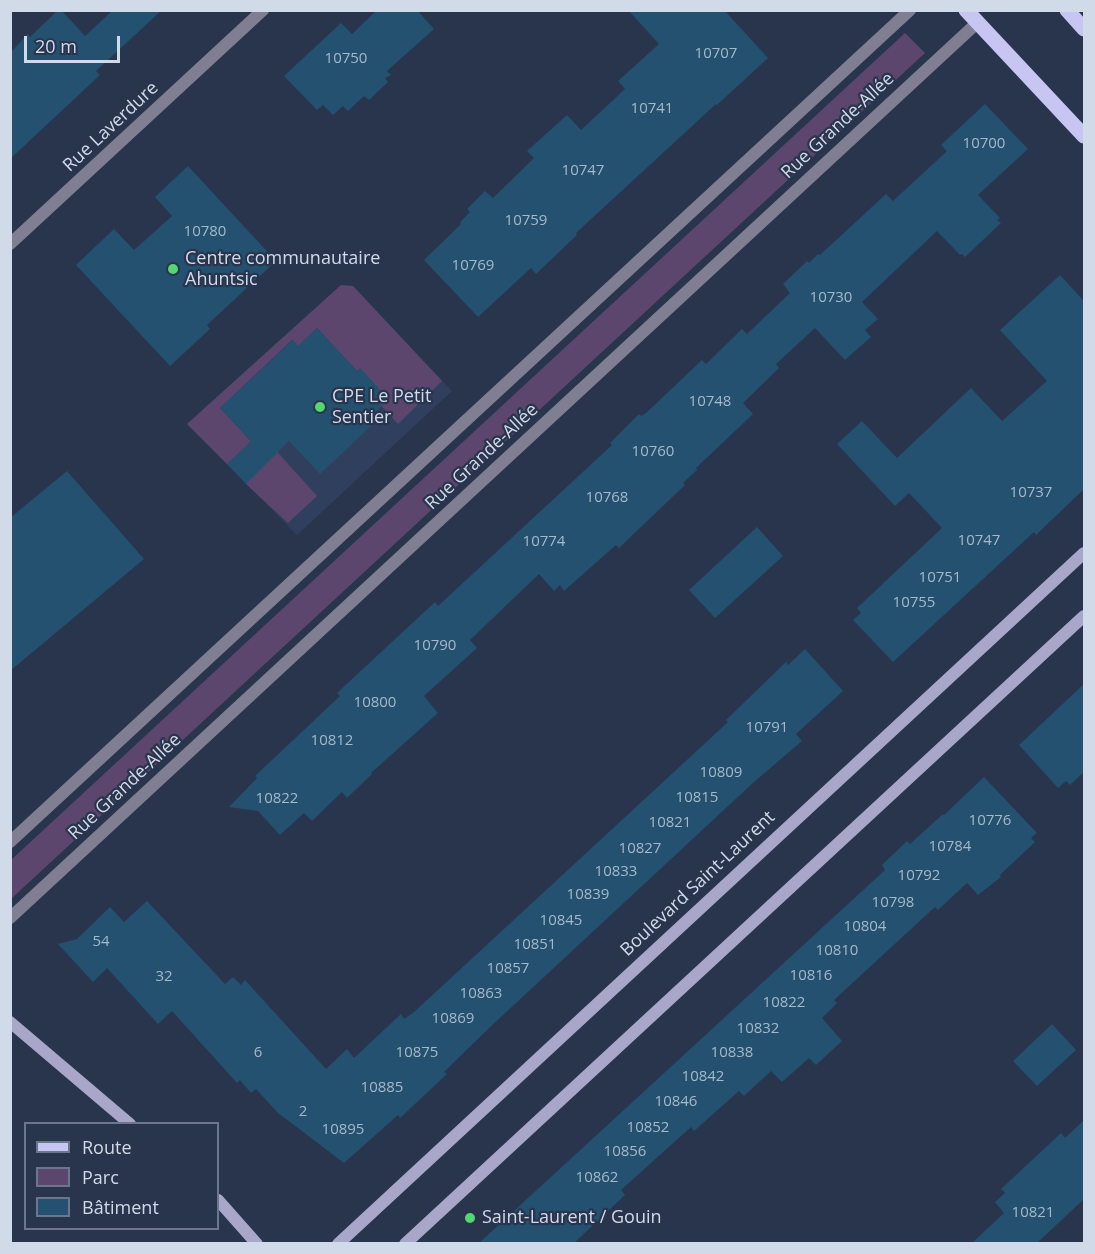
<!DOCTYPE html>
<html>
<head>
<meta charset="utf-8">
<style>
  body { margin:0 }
  #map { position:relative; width:1095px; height:1254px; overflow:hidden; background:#29354d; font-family:"Open Sans",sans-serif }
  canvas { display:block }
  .frame { position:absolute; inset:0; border:12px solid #d1dae9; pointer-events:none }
  .legend { position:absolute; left:24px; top:1122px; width:195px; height:108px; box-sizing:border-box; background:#29354d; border:2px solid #6c778b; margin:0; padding:8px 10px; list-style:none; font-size:18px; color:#d1dae9 }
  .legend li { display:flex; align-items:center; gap:12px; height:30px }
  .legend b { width:30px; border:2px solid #6c778b }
  .scale { position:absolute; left:24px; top:36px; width:96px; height:27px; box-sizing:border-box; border:3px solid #d1dae9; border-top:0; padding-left:8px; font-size:18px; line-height:21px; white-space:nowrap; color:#d1dae9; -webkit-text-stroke:4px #29354d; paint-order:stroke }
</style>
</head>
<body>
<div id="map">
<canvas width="1095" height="1254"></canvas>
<div class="frame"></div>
<ul class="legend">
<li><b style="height:8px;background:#c7c6f2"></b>Route</li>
<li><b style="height:16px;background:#5c466e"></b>Parc</li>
<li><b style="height:16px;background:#23516f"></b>Bâtiment</li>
</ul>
<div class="scale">20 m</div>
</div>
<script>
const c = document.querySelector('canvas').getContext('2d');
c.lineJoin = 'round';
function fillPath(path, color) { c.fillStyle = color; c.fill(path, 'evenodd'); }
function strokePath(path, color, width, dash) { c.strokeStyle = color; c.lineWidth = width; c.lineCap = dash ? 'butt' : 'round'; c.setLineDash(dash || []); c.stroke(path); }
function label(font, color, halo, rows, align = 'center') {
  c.font = font + ' "Open Sans",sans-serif'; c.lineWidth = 4.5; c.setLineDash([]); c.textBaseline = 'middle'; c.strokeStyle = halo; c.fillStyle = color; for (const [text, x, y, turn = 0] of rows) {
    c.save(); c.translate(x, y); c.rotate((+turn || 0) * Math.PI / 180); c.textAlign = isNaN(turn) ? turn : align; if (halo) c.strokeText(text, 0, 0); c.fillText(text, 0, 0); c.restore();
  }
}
fillPath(new Path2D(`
  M341,285L353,286L452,391L297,535L187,424Z`), '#303f5d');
fillPath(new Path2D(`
  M905,33L925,53L11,899V860Z
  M341,285L353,286L442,381L398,424L378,402L360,369L357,371L317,328L298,346L292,340L220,408L261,452L270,444L317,496L288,523L246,484L239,453L227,464L187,424Z`), '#5c466e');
fillPath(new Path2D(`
  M58,10H61L85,36L113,10H162L96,71L100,75L10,159V53L28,34L30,37Z
  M377,10H417L434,29L387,71L391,75L385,78L388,82L369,100L364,96L348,111L343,106L333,115L323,105L317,110L284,76L341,23L352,34Z
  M628,10H724L768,58L717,105L716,104L576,233L577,235L536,274L531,268L478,317L424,260L461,224L460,222L470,212L467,209L485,191L493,198L534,158L527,151L567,115L581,130L625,89L618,81L659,44Z
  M985,104L1028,149L978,195L1000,218L997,220L1001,223L965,257L962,254L960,255L937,231L862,302L878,319L865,330L871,337L845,360L815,328L776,364L779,368L743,403L753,414L696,468L697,470L683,483L685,485L619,548L616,545L564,591L560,585L554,591L539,574L470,640L477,648L424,696L438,713L371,773L372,774L347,798L342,792L312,821L304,813L280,835L258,811L229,807L257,778L255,776L340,696L337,693L435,602L438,606L612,445L610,443L639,414L641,416L646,413L702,360L706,364L742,329L747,334L790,293L783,284L807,261L809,263L818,254L820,255L886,194L893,201L947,151L941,145Z
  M188,166L276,261L207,325L210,329L170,366L76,265L114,229L134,250L172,216L155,197Z
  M1060,275L1084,301V489L1036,535L1034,532L893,662L853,620L861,613L857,608L942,528L909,493L895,506L837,444L862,421L897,458L971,388L1002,421L1047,381L1000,330Z
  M317,328L357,371L360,368L385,395L378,402L382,406L366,421L371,426L320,474L289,441L246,484L227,464L251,441L220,408L293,340L298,346Z
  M67,471L144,559L10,671V518Z
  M757,527L783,556L715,618L689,590Z
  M805,649L843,691L796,734L802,741L754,782L487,1030L444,1072L447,1074L400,1118L398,1115L344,1163L278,1113L256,1089L251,1093L240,1080L237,1083L172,1011L158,1024L107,968L93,982L58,944L77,939L110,907L124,922L147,901L225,984L233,977L241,985L245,980L326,1069L347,1049L354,1058L401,1014L404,1019L413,1013L728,722L726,720L786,662L788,665Z
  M1084,684V772L1070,785L1066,781L1058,788L1019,745Z
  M984,777L1037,833L1031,838L1035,842L1000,875L1001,877L978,895L967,883L938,910L935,907L834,1000L837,1003L822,1018L842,1041L816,1065L809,1058L782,1082L771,1071L744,1096L739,1091L694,1131L691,1127L621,1190L625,1195L573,1244H478L885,870L882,865L907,841L910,844L943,814L944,815Z
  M1052,1024L1076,1050L1037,1086L1013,1061Z
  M1084,1120V1199L1036,1244H971L1004,1213L995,1202L1005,1193L1001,1189L1061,1133L1065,1138Z`), '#23516f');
strokePath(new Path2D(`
  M10,244L263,10
  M10,842L910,10
  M10,918L978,22`), '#7f7e93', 12);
strokePath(new Path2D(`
  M10,1022L130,1124
  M218,1200L257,1244
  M338,1244L1084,553
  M405,1244L1084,616`), '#a8a7c9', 12);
strokePath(new Path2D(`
  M966,10L1084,136
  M1067,10L1084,29`), '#c7c6f2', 15);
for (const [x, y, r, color] of [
  [173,269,6,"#56d671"],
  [320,407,6,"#56d671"],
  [470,1218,6,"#56d671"]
]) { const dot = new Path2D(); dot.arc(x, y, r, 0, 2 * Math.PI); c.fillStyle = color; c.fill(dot); strokePath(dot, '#29354d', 2); }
label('15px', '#a6b8ca', null, [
  ["10707",716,54],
  ["10750",346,59],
  ["10741",652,109],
  ["10700",984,144],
  ["10747",583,171],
  ["10759",526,221],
  ["10780",205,232],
  ["10769",473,266],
  ["10730",831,298],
  ["10748",710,402],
  ["10760",653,452],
  ["10737",1031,493],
  ["10768",607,498],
  ["10747",979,541],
  ["10774",544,542],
  ["10751",940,578],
  ["10755",914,603],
  ["10790",435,646],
  ["10800",375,703],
  ["10791",767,728],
  ["10812",332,741],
  ["10809",721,773],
  ["10815",697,798],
  ["10822",277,799],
  ["10776",990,821],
  ["10821",670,823],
  ["10784",950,847],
  ["10827",640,849],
  ["10833",616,872],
  ["10792",919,876],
  ["10839",588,895],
  ["10798",893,903],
  ["10845",561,921],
  ["10804",865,927],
  ["54",101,942],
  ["10851",535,945],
  ["10810",837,951],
  ["10857",508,969],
  ["10816",811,976],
  ["32",164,977],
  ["10863",481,994],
  ["10822",784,1003],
  ["10869",453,1019],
  ["10832",758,1029],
  ["6",258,1053],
  ["10875",417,1053],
  ["10838",732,1053],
  ["10842",703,1077],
  ["10885",382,1088],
  ["10846",676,1102],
  ["2",303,1112],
  ["10852",648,1128],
  ["10895",343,1130],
  ["10856",625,1152],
  ["10862",597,1178],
  ["10821",1033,1213]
]);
label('18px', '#d1dae9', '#29354d', [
  ["Rue Grande-Allée",838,126,-43],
  ["Rue Laverdure",111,127,-43],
  ["Rue Grande-Allée",482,457,-43],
  ["Rue Grande-Allée",125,787,-43],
  ["Boulevard Saint-Laurent",698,884,-43]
]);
label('18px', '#d1dae9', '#29354d', [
  ["Centre communautaire",185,259],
  ["Ahuntsic",185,280],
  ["CPE Le Petit",332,397],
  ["Sentier",332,418],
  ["Saint-Laurent / Gouin",482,1218]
], 'left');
</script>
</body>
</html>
